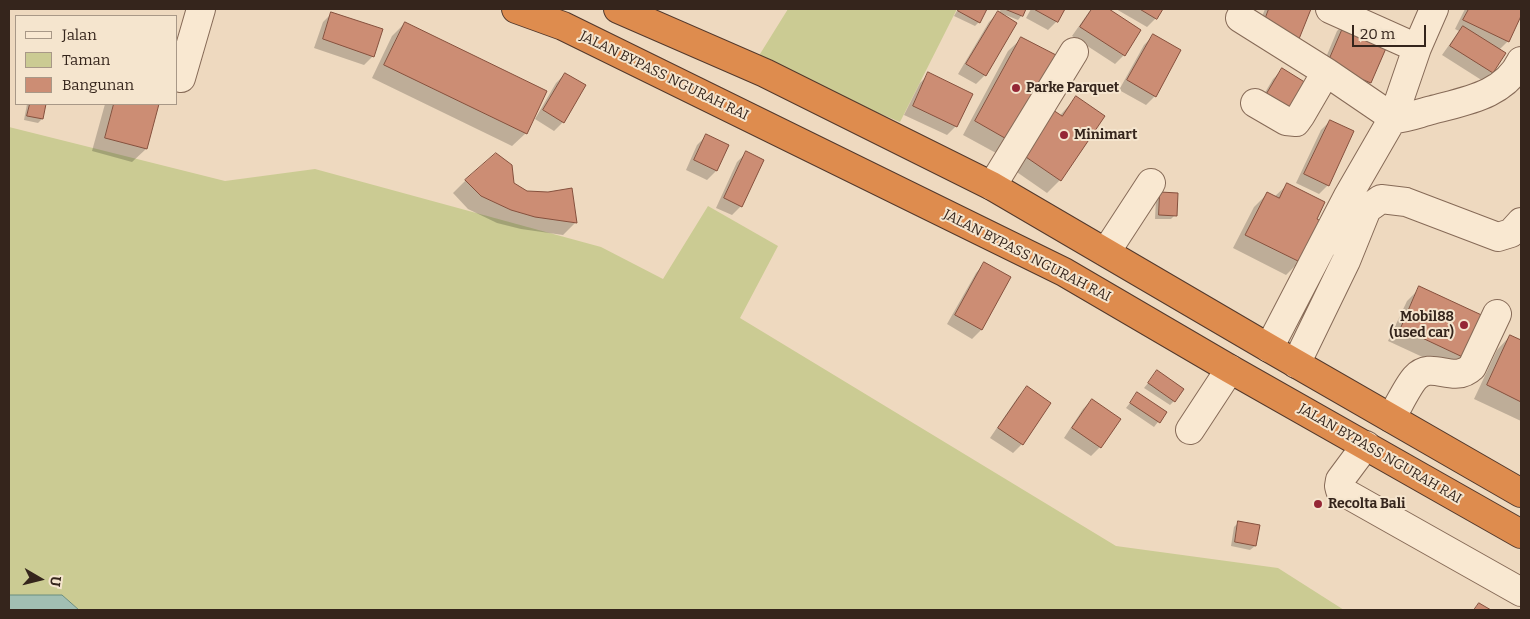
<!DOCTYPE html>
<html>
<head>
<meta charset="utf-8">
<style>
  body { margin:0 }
  #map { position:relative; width:1530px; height:619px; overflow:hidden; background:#eed9bf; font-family:Bitter,serif }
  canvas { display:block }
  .frame { position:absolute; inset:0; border:10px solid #35251c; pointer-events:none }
  .legend { position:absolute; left:15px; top:15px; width:162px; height:90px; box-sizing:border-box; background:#f5e5ce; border:1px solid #a89887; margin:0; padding:6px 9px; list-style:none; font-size:15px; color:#35251c }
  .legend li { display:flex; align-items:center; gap:10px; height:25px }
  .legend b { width:25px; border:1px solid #a89887 }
  .north { position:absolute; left:15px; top:554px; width:50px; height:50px; -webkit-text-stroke:4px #f5e5ce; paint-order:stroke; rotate:98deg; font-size:14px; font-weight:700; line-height:20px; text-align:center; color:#35251c }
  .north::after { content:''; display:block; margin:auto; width:18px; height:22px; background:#35251c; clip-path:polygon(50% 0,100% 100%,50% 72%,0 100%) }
  .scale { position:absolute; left:1352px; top:25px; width:74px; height:22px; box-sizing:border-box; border:2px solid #35251c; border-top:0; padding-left:6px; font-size:15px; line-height:18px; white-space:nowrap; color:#35251c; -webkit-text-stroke:4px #f5e5ce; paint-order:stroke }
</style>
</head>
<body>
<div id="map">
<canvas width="1530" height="619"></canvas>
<div class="frame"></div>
<ul class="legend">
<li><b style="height:6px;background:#f9e8d1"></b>Jalan</li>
<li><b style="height:14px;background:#cbcb93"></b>Taman</li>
<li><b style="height:14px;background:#cc8d74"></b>Bangunan</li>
</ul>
<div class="north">U</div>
<div class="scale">20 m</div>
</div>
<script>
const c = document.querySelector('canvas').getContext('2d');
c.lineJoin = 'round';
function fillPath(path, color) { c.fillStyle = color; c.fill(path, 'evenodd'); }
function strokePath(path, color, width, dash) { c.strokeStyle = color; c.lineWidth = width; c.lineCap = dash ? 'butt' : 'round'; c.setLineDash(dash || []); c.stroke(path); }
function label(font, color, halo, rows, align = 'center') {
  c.font = font + ' Bitter,serif'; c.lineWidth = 4; c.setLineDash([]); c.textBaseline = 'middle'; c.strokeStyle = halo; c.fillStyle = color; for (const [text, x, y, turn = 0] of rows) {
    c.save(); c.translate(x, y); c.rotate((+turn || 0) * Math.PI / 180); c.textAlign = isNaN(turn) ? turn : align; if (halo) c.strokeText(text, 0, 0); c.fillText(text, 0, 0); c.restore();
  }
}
fillPath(new Path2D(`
  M788,9H957L900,122L755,62Z
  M9,127L225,181L315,169L601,247L663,279L708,206L778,246L740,318L1116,546L1278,568L1344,610H79L62,595H9Z`), '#cbcb93');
const water = new Path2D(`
  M9,595H62L79,610H9Z`);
fillPath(water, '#a2bfb3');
strokePath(water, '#698d7f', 1);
fillPath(new Path2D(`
  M958,9H986L979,22L975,26L954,16Z
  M1001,9H1025L1022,15L1018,20L1003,14L985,75L976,84L958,74L989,22L998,13H999Z
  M1031,9H1064L1057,21L1048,30L1026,18Z
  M1091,9H1106L1140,31L1124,55L1115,64L1072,36Z
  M1116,9H1162L1156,18L1147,27Z
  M1265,9H1309L1298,38L1255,34Z
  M1465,9H1521V13L1508,41L1499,50L1492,72L1483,81L1442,55L1459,31L1455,29Z
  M332,13L373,56L364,65L314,48L323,22Z
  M1346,22L1388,39L1370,83L1361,92L1319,74L1337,31Z
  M405,23L526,133L512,146L372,78L392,36Z
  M1153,36L1155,96L1146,105L1119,90L1144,45Z
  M1022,38L1009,140L996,153L963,135L1008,51Z
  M1282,70V128L1254,111L1273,79Z
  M565,74L563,122L554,131L535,119L556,83Z
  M929,74L956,126L947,135L904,115L920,83Z
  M1076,98L1060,180L1047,193L1011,168Z
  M27,104H45L42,119L38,123L24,120Z
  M105,104H158L146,149L132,162L92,151Z
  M1330,121L1328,185L1319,194L1296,183L1321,130Z
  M706,136L727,145L716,171L707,180L686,170L697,145Z
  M746,153L741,206L732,215L716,208L737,162Z
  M466,180L513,184L576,222L563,235L521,229L497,223L468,209L453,193Z
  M1287,185L1299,262L1286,275L1233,248L1254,207L1267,194L1274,197Z
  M1160,193L1175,215L1171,219H1155L1156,198Z
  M984,264L1010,278L981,330L972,339L947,324L976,273Z
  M1420,288L1487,319L1455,372L1388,341L1407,301Z
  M1510,336L1521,342V421L1474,399L1497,350Z
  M1157,372L1174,401L1170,405L1144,388Z
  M1027,388L1049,403L1022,444L1013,453L990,438L1018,397Z
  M1137,394L1165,413L1154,427L1126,408Z
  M1092,400L1100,447L1091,456L1064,438L1083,409Z
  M1239,522L1255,546L1250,550L1231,546L1234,527Z`), '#0003');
const building = new Path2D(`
  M959,9H987L980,23L958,11Z
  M1005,9H1026L1023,16Z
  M1034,9H1065L1058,22Z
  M1092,9H1109L1141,30L1125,56L1080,27Z
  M1140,9H1163L1157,19Z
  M1269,9H1311L1299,39L1263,25Z
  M1469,9H1521V16L1509,42L1463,20Z
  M998,11L1017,23L986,76L966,64Z
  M331,12L383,29L374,57L323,39Z
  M1346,21L1390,39L1371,83L1327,65Z
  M405,22L547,91L527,134L384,65Z
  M1463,26L1506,53L1493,73L1450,46Z
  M1153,34L1181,50L1156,97L1127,80Z
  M1021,37L1056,55L1010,141L975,121Z
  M1282,68L1311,86L1291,120L1262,102Z
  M928,72L973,94L957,127L913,106Z
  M565,73L586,85L564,123L543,110Z
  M1076,96L1105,116L1061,181L1023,155L1053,110L1062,116Z
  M30,104H46L43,119L27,116Z
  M114,104H159L147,149L105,138Z
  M1330,120L1354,131L1329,186L1304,174Z
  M706,134L729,145L717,171L694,160Z
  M746,151L764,160L742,207L724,198Z
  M496,153L512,165L514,183L527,191L548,192L572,188L577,223L535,217L511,210L481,196L465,180Z
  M1287,183L1325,202L1317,219L1321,221L1300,262L1245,235L1267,192L1279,198Z
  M1160,192L1178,193L1177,216L1159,215Z
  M984,262L1011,277L982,330L955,315Z
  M1419,286L1488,318L1469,360L1401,328Z
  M1510,335L1521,340V402L1487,385Z
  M1157,370L1184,389L1175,402L1148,383Z
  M1027,386L1051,403L1023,445L998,428Z
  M1137,392L1167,412L1160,423L1130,403Z
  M1092,399L1121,419L1101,448L1072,428Z
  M1238,521L1260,525L1256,546L1235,542Z
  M1479,603L1491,610H1474Z`);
fillPath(building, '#cc8d74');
strokePath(building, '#85503d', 1);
const minor = new Path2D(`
  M1330,9L1417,48
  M1240,18L1326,72L1395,119C1407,118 1420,113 1432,110C1465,101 1505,95 1521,61
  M181,78L201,9
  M1255,103L1286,121L1296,122L1301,115L1326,72
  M992,186L1074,52
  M1106,252L1151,183
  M1269,348L1348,196L1393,118L1417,48L1434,9
  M1296,364L1346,261L1367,209L1381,199L1406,202L1498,237L1511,233L1521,222
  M1391,418C1398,407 1407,387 1415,378C1432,359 1453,385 1472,367L1497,314
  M1190,430L1230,369
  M1366,445L1340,480L1339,486L1340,490L1521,592`);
const highway = new Path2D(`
  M516,9L563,26L1064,272L1230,369L1521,534
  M618,9L765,73L992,186L1269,348L1521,493`);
strokePath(minor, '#866a57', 30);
strokePath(highway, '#53392c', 30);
strokePath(minor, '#f9e8d1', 28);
strokePath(highway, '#de8c4e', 28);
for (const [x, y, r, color] of [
  [1016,88,5,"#952736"],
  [1064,135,5,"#952736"],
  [1464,325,5,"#952736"],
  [1318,504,5,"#952736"]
]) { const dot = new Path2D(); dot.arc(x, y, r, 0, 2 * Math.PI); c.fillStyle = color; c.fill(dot); strokePath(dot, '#f5e5ce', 2); }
label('14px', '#35251c', '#f5e5ce', [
  ["JALAN BYPASS NGURAH RAI",664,76,26],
  ["JALAN BYPASS NGURAH RAI",1027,256,27],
  ["JALAN BYPASS NGURAH RAI",1380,454,30]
]);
label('bold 14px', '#35251c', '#f5e5ce', [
  ["Parke Parquet",1026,88],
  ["Minimart",1074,135],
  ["Mobil88",1454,317,"right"],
  ["(used car)",1454,333,"right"],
  ["Recolta Bali",1328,504]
], 'left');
</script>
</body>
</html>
